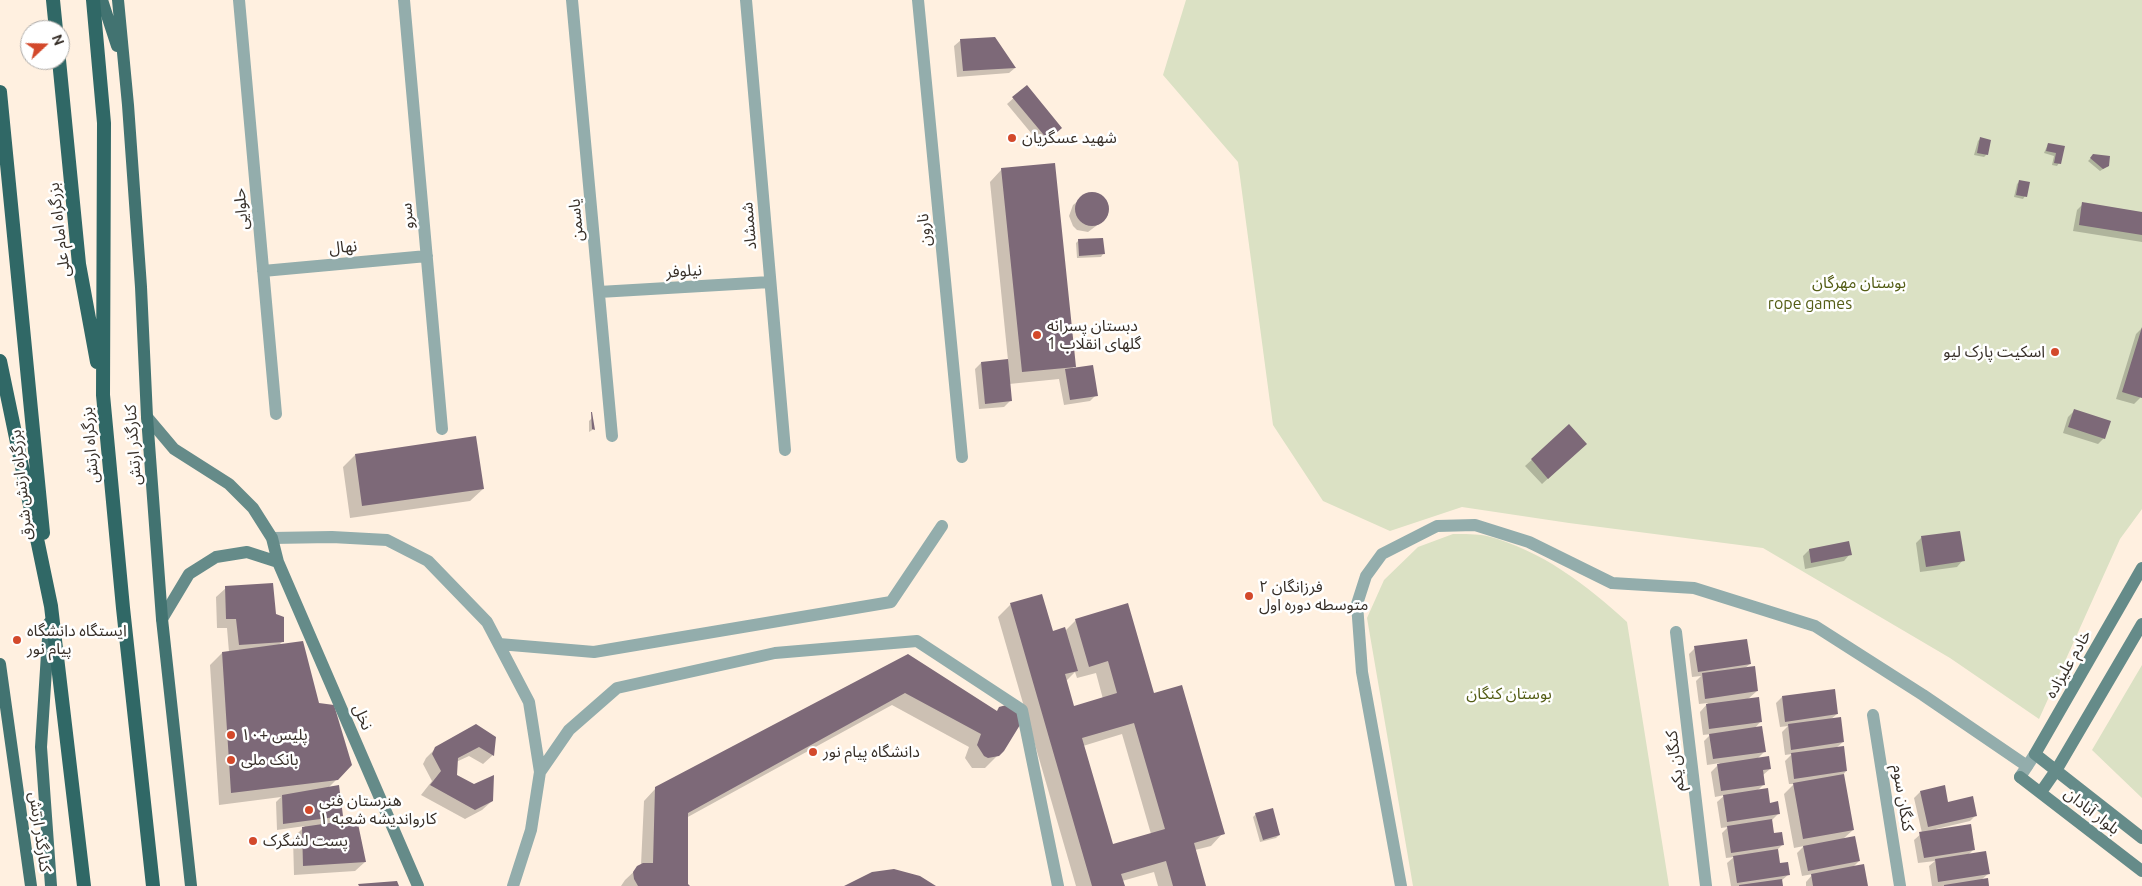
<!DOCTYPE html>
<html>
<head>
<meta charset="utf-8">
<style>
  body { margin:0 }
  #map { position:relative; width:2142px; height:886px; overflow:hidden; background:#fff0e0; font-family:Ubuntu,sans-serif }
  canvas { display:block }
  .north { position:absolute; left:20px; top:20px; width:50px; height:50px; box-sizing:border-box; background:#fff; border:1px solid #afaca9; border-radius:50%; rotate:69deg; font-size:14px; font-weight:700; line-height:20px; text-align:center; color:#372f28 }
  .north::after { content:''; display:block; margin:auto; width:18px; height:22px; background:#d3492b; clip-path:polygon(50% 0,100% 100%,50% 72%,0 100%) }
</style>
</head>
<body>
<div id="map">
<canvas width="2142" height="886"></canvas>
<div class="north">N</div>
</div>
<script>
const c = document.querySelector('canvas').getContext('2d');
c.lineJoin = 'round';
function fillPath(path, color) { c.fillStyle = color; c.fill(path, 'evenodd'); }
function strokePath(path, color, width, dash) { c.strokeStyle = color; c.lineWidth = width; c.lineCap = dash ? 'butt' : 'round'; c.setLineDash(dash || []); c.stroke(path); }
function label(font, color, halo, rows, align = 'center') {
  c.font = font + ' Ubuntu,"Noto Sans Arabic",sans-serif'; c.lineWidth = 5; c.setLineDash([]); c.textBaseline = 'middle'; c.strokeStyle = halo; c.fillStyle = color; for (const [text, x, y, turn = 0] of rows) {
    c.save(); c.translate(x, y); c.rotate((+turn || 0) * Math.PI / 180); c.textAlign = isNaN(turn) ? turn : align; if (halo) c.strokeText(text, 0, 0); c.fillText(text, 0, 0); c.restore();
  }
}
fillPath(new Path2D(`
  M1186,0H2142V509L2120,539L2039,719L1950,658L1763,548L1569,523L1462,507L1390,531L1323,501L1273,425L1238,162L1163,75Z
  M1453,534C1464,534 1477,534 1487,536C1541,550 1587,585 1627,622L1669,886H1413L1367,618L1384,580L1418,547Z
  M2142,665V798L2092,750Z`), '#dbe1c4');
fillPath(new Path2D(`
  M961,40L1015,68L1009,73L957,77L954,46Z
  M1027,86L1055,134L1041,145L1007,104Z
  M1980,139L1987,154L1984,157L1974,155L1978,141Z
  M2048,144L2063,147L2059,163L2057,166L2052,165L2054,156L2044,153Z
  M2094,155L2108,166L2100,171L2088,161Z
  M1002,169L1074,366L1071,370L1096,395L1090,401L1064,405L1059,379L1009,384L1011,400L1004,407L979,409L975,369L981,363L1008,360L990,182Z
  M2020,181L2025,196L2023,199L2014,197L2017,184Z
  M1088,193L1098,194L1103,196L1108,205L1107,216L1104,220L1088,232L1077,230L1073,226L1069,216L1073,205Z
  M2083,204L2142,213V242L2073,231L2077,210Z
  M1079,240L1103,254L1101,257L1077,258L1076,243Z
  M2142,328V393L2140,398L2134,404L2116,399L2136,334Z
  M2075,410L2104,438L2098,444L2063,433L2068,417Z
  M592,418L594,429L589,432V421Z
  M1569,426L1579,450L1542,484L1525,466Z
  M355,455L483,489L470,501L350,518L343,467Z
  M1922,537L1963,560L1957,567L1920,572L1916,543Z
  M1809,550L1850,554L1844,561L1805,569L1803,556Z
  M226,588L275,614L283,641L279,645L337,779L328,788L342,815L333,824L365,862L355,871L294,875L293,838L305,826L277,830L276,802L281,797L219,805L210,665L222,653L229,652L227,628H217L216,597Z
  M1011,604L1052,632L1065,631L1076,620L1153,695L1223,833L1211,846L1195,850L1205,886H1158L1154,872L1122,881L1123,886H1076L998,617ZM1075,672L1077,678L1096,673L1103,699L1073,707L1066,681ZM1122,734L1151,834L1112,846L1083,746Z
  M1695,648L1750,664L1745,668L1757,691L1748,699L1761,721L1754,729L1765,751L1756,760L1770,769L1763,775L1764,784L1757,791L1778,814L1772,820L1773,834L1783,844L1777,850L1779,865L1789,874L1781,881V886H1731L1727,863L1734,857L1726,858L1722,833L1728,827L1721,828L1717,802L1725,795L1715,797L1711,772L1720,763L1707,765L1704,741L1711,734L1703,735L1700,712L1708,703L1699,704L1696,681L1701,676L1692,677L1689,654Z
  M908,656L1003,750L985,768H972L965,758L969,747L892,705L686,818L688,886H621L625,880L641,865L644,801L656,788Z
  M1782,697L1837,714L1831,719L1843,742L1836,748L1846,771L1843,775L1853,830L1843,839L1859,861L1852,868L1867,886H1806V882L1813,874L1802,876L1797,853L1804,846L1794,848L1784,794L1794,784H1789L1785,761L1792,754L1785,755L1782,732L1788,726L1780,727L1776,703Z
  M494,737L493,755L483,764L469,756L456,762V775L492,801L482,810L465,819L421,795L432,781L423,764L426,758L436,748Z
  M1920,792L1976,815L1970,821L1936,829V831L1974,849L1968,855L1988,874L1981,880L1988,886H1932L1929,866L1935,861L1918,863L1914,840L1922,833L1914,798Z
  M1256,814L1279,835L1276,838L1260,842L1253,817Z`), '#0003');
fillPath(new Path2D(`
  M995,37L1016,68L963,71L960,39Z
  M1027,85L1062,128L1048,140L1012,97Z
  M1980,137L1991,140L1988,155L1977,153Z
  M2048,143L2065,146L2061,164L2054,163L2056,153L2046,151Z
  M2093,154L2110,156L2109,166L2103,169L2090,158Z
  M1055,163L1076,367L1022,372L1001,168Z
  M2019,180L2030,182L2027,197L2016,195Z
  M1075 209a17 17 0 1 1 34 0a17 17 0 1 1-34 0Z
  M2082,202L2142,212V235L2079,225Z
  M1103,238L1105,254L1079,256L1078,239Z
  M2142,327V398L2122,392Z
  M1008,359L1012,401L985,404L981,362Z
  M1093,365L1098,396L1070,400L1065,369Z
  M2074,409L2111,421L2105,439L2068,427Z
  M591,412H592L595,430L592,429Z
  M1569,424L1587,444L1548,479L1531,459Z
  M476,436L484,489L362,506L355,454Z
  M1960,531L1965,561L1926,567L1921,536Z
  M1849,541L1852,555L1811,563L1809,549Z
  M273,583L276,614L284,617V642L239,645L236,619H226L225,586Z
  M1042,594L1053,631L1065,627L1078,671L1065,674L1074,706L1117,693L1108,661L1089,667L1075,619L1128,603L1154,693L1182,685L1225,834L1194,843L1206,886H1173L1166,861L1121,874L1125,886H1092L1010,603ZM1134,723L1165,829L1113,844L1082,738Z
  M1747,639L1751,664L1698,672L1694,646Z
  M303,641L319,703L334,705L352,765L338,780L231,793L222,652Z
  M908,654L997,711L999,707L1010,704L1023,720L1004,751L999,756L988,758L984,756L977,745L981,734L905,693L688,813V884L690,886H638L634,879L633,872L637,866L643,863H653L655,787Z
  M1755,666L1758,691L1705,699L1702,673Z
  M1835,689L1838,714L1785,722L1782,696Z
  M1759,697L1762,722L1709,729L1706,704Z
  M1841,717L1844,742L1791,750L1788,724Z
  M476,724L496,737L494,756L479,747L458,758L457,775L474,784L494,775L493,801L475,810L430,785L441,771L432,754L435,747Z
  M1762,726L1766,752L1713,759L1709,734Z
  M1844,746L1847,771L1794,779L1791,753Z
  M1769,756L1771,769L1763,770L1765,785L1721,791L1717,764Z
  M1844,774L1854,830L1803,839L1793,783Z
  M339,785L343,816L283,824L282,795Z
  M1945,785L1948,802L1973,796L1977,816L1928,827L1920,791Z
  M1768,788L1770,803L1778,801L1780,814L1727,822L1723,795Z
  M1273,808L1280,835L1263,840L1255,813Z
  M357,819L366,862L303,866L302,827Z
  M1772,819L1774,833L1782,832L1784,845L1731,853L1727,826Z
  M1971,824L1975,850L1924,858L1919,832Z
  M1855,836L1860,861L1808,871L1803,846Z
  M1778,849L1780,863L1788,862L1790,875L1737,883L1733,856Z
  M1986,851L1990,874L1938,882L1935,859Z
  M1864,864L1868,886H1813L1811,874Z
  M894,869L920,876L936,886H844L872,872Z
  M1988,878L1989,886H1944V885Z
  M1782,879L1783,886H1739V885Z
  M397,881L399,886H359L358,884Z`), '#7d6978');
strokePath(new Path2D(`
  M239,0L276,414
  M404,0L442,429
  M572,0L612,436
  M746,0L785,450
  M918,0L962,457
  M263,271L427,256
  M599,292L770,282
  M272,538L332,537L387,540L428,561L487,622L529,702L540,772L531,830L513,886
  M1676,632L1706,886
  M499,644L594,652L891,602L942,526
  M1873,715L1900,886
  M540,772L569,730L617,688L775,653L917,641L1022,710L1058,886
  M1401,886L1362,672L1357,604L1366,576L1382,554L1437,526L1475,525L1529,542L1612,583L1694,588L1815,626L1923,695L2027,766`), '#93adac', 12);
strokePath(new Path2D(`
  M2020,777L2035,754`), '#93adac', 12);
strokePath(new Path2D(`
  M147,417L174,449L229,484L253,508L272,538L278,562L418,886
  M2142,568L2035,754L2142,838
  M162,619L189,574L216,557L247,552L278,562
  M2020,777L2142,871
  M2041,792L2057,769L2142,624`), '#658b89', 12);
strokePath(new Path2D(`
  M102,0L117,46
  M118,0L128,105L141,287L147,417L162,619L191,886
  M49,623L41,747L51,886
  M0,664L31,886`), '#427371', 12);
strokePath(new Path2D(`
  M53,0L56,30
  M93,0L104,123L103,395L123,608L153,886
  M59,60L79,264L97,362
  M0,92L43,533
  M0,361L51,606L84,886`), '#306866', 14);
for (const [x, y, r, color] of [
  [1012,138,5,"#d3492b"],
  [1037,335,5,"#d3492b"],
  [2055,352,5,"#d3492b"],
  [1249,596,5,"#d3492b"],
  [17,640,5,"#d3492b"],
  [231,735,5,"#d3492b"],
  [813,752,5,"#d3492b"],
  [231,760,5,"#d3492b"],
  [309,810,5,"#d3492b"],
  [253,841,5,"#d3492b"]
]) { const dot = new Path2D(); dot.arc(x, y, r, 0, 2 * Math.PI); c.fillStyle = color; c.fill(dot); strokePath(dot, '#fff', 2); }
label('16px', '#372f28', '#fff', [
  ["شهید عسگریان",1022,138],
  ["دبستان پسرانه",1047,326],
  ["گلهای انقلاب 1",1047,344],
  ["اسکیت پارک لیو",2045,352,"right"],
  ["فرزانگان ۲",1259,587],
  ["متوسطه دوره اول",1259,605],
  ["ایستگاه دانشگاه",27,631],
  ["پیام نور",27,649],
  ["پلیس +۱۰",241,735],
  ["دانشگاه پیام نور",823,752],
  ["بانک ملی",241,760],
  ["هنرستان فنی",319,801],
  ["کارواندیشه شعبه ۱",319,819],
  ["پست لشگرک",263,841]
], 'left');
label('16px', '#372f28', '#fff', [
  ["حلوایی",241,209,-95],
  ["سرو",407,216,-95],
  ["یاسمن",576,220,-95],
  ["شمشاد",749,226,-95],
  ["بزرگراه امام علی",59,230,-97],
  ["نارون",924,230,-95],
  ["نهال",343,247,-5],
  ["نیلوفر",684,271,-4],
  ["بزرگراه ارتش",90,445,-95],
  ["کنارگذر ارتش",133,445,-94],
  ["بزرگراه ارتش شرق",21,485,-96],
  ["خادم علیزاده",2068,664,-60],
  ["نخل",363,717,67],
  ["کنگان یکم",1675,761,-97],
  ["کنگان سوم",1903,798,81],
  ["بلوار آبادان",2092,811,38],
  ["کنارگذر ارتش",40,832,82]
]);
label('16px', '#545d15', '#fff', [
  ["بوستان مهرگان",1859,283],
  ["rope games",1810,304],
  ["بوستان کنگان",1509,694]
]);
</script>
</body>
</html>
